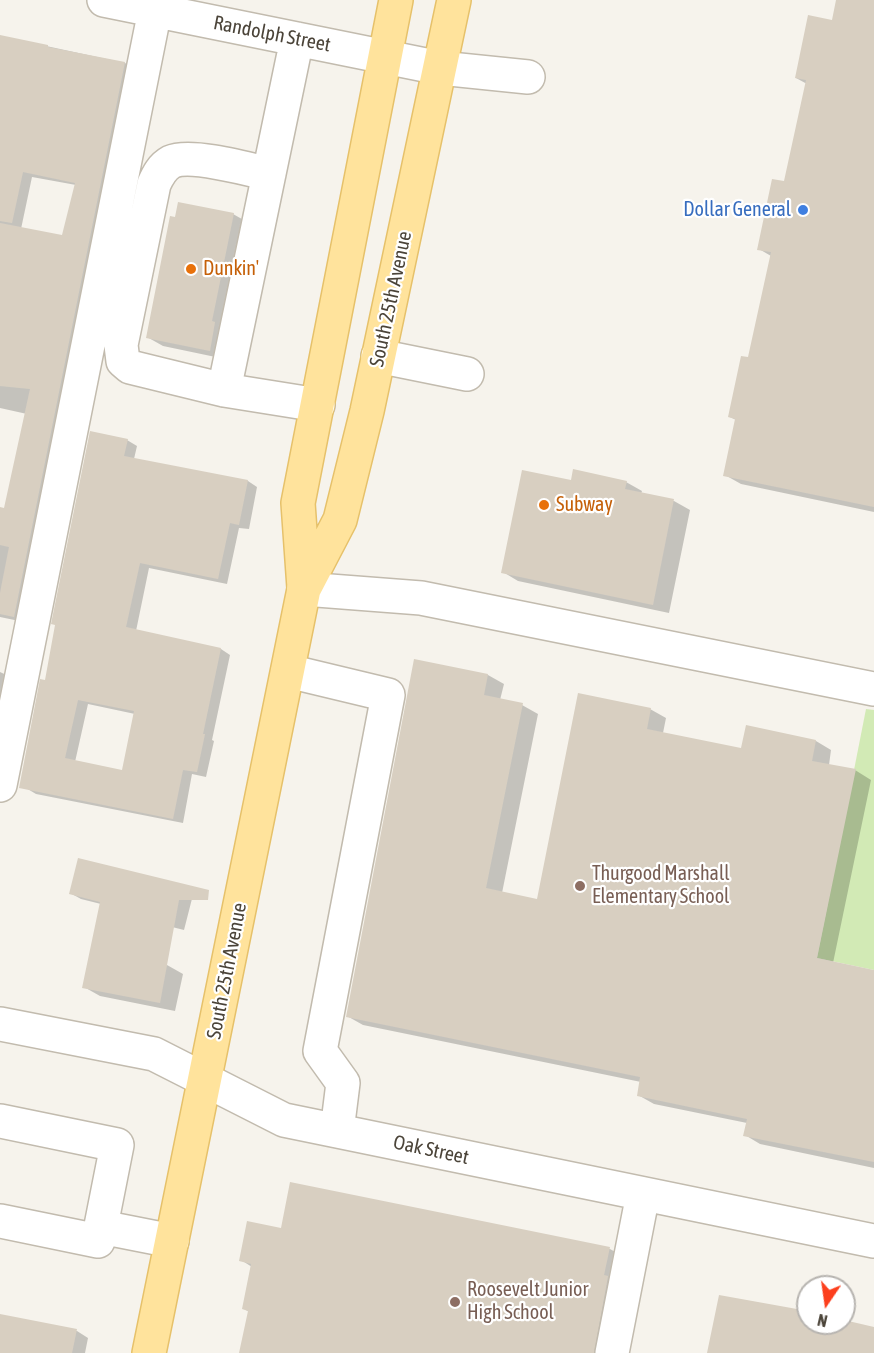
<!DOCTYPE html>
<html>
<head>
<meta charset="utf-8">
<style>
  body { margin:0 }
  #map { position:relative; width:874px; height:1353px; overflow:hidden; background:#f6f3ec; font-family:"Asap Condensed",sans-serif }
  canvas { display:block }
  .north { position:absolute; left:796px; top:1275px; width:60px; height:60px; box-sizing:border-box; background:#fff; border:2px solid #b7b4b0; border-radius:50%; rotate:193deg; font-size:16px; font-weight:700; line-height:24px; text-align:center; color:#4b4439 }
  .north::after { content:''; display:block; margin:auto; width:21px; height:27px; background:#fc3f1d; clip-path:polygon(50% 0,100% 100%,50% 72%,0 100%) }
</style>
</head>
<body>
<div id="map">
<canvas width="874" height="1353"></canvas>
<div class="north">N</div>
</div>
<script>
const c = document.querySelector('canvas').getContext('2d');
c.lineJoin = 'round';
function fillPath(path, color) { c.fillStyle = color; c.fill(path, 'evenodd'); }
function strokePath(path, color, width, dash) { c.strokeStyle = color; c.lineWidth = width; c.lineCap = dash ? 'butt' : 'round'; c.setLineDash(dash || []); c.stroke(path); }
function label(font, color, halo, rows, align = 'center') {
  c.font = font + ' "Asap Condensed",sans-serif'; c.lineWidth = 4.5; c.setLineDash([]); c.textBaseline = 'middle'; c.strokeStyle = halo; c.fillStyle = color; for (const [text, x, y, turn = 0] of rows) {
    c.save(); c.translate(x, y); c.rotate((+turn || 0) * Math.PI / 180); c.textAlign = isNaN(turn) ? turn : align; if (halo) c.strokeText(text, 0, 0); c.fillText(text, 0, 0); c.restore();
  }
}
fillPath(new Path2D(`
  M866,709L874,710V970L817,958Z`), '#d2eab5');
fillPath(new Path2D(`
  M838,0H874V512L741,484L725,475L736,420L730,417L750,359L771,256L759,249L785,183L807,84L796,78L833,21Z
  M0,36L125,63L134,69L24,622L0,617V529L27,414L0,408ZM32,177L76,185L63,237L21,229Z
  M233,214L249,223L225,359L163,346L147,337Z
  M127,440L137,446L134,459L248,481L257,487L249,529L239,528L227,584L149,568L136,631L221,649L230,655L212,740L214,741L206,777L192,774L183,823L36,794L26,788L46,681ZM88,704L135,714L123,771L75,762Z
  M572,482H626L642,491L641,494L674,501L690,510L669,613L518,581L503,572Z
  M415,661L488,675L504,684L500,700L522,705L538,714L502,893L538,900L650,709L666,718L663,733L742,750L816,741L831,750L829,765L855,770L871,780L833,963L874,971V1168L760,1144L745,1135L747,1123L654,1104L638,1095L641,1082L363,1025L347,1016Z
  M0,672L13,678L0,743Z
  M194,891L184,930L112,912L101,904L81,899L70,893Z
  M92,951L167,965L183,974L175,1011L100,996L84,987Z
  M291,1184L610,1249L626,1258L610,1353H240L249,1312L243,1308L252,1267L241,1260L282,1230Z
  M0,1316L77,1331L88,1338L85,1353H0Z`), '#0003');
fillPath(new Path2D(`
  M836,0H874V507L723,476L735,419L728,417L741,356L748,357L771,252L757,250L772,179L784,181L806,80L795,78L808,15L832,20Z
  M0,35L48,45V47L125,62L14,617L0,614V593L9,547L0,545V507L4,508L30,389L0,386V223L62,235L75,183L23,172L12,223L0,221Z
  M178,202L234,213L212,321L215,322L210,351L146,338L170,216L175,217Z
  M90,431L128,439L124,456L248,480L239,525L230,523L218,579L140,563L126,627L221,648L203,734H205L197,772L183,770L173,819L19,788L40,679L45,680L55,625L51,624ZM78,700L134,711L122,770L65,758Z
  M573,469L627,481L625,489L674,499L653,605L501,573L522,470L571,480Z
  M414,659L488,674L484,695L523,703L486,888L537,899L578,693L651,708L647,729L741,748L746,725L816,740L812,761L856,769L817,958L874,970V1162L743,1136L747,1119L637,1096L640,1077L346,1017Z
  M78,858L209,890L208,900H179L160,1003L82,988L100,902L69,894Z
  M290,1182L610,1247L604,1275L608,1276L594,1353H239L248,1311L242,1309L251,1264L239,1261L247,1221L281,1228Z
  M719,1295L808,1311V1323H844V1320L874,1327V1353H707Z
  M0,1314L77,1329L72,1353H0Z`), '#d8cfc1');
const minor = new Path2D(`
  M104,0L440,68L528,77
  M297,39L224,390L318,405
  M378,356L467,374
  M224,390L130,367L123,361L121,345L154,184C158,175 162,167 171,162C190,153 248,169 269,174
  M304,589L421,598L874,689
  M288,671L388,695L320,1051L343,1083L337,1131
  M0,785L157,0
  M0,1024L154,1054L284,1120L874,1241
  M0,1121L117,1145L98,1241L0,1221
  M101,1227L172,1241
  M612,1353L643,1194`);
const major = new Path2D(`
  M304,588L298,503L396,0
  M149,1353L304,589L340,520L367,411L454,0`);
strokePath(minor, '#c2bbae', 36);
strokePath(major, '#e6c16a', 36);
strokePath(minor, '#fff', 33);
strokePath(major, '#ffe39c', 33);
for (const [x, y, r, color] of [
  [803,210,6,"#3f7fe0"],
  [191,269,6,"#e8710a"],
  [544,505,6,"#e8710a"],
  [580,886,6,"#8d6e63"],
  [455,1302,6,"#8d6e63"]
]) { const dot = new Path2D(); dot.arc(x, y, r, 0, 2 * Math.PI); c.fillStyle = color; c.fill(dot); strokePath(dot, '#fff', 2); }
label('20px', '#4b4439', '#fff', [
  ["Randolph Street",272,34,11],
  ["South 25th Avenue",391,299,-78],
  ["South 25th Avenue",227,971,-79],
  ["Oak Street",431,1150,12]
]);
label('20px', '#366cbe', '#fff', [
  ["Dollar General",791,210]
], 'right');
label('20px', '#c56008', '#fff', [
  ["Dunkin'",203,269],
  ["Subway",556,505]
], 'left');
label('20px', '#785e54', '#fff', [
  ["Thurgood Marshall",592,874],
  ["Elementary School",592,897],
  ["Roosevelt Junior",467,1290],
  ["High School",467,1313]
], 'left');
</script>
</body>
</html>
